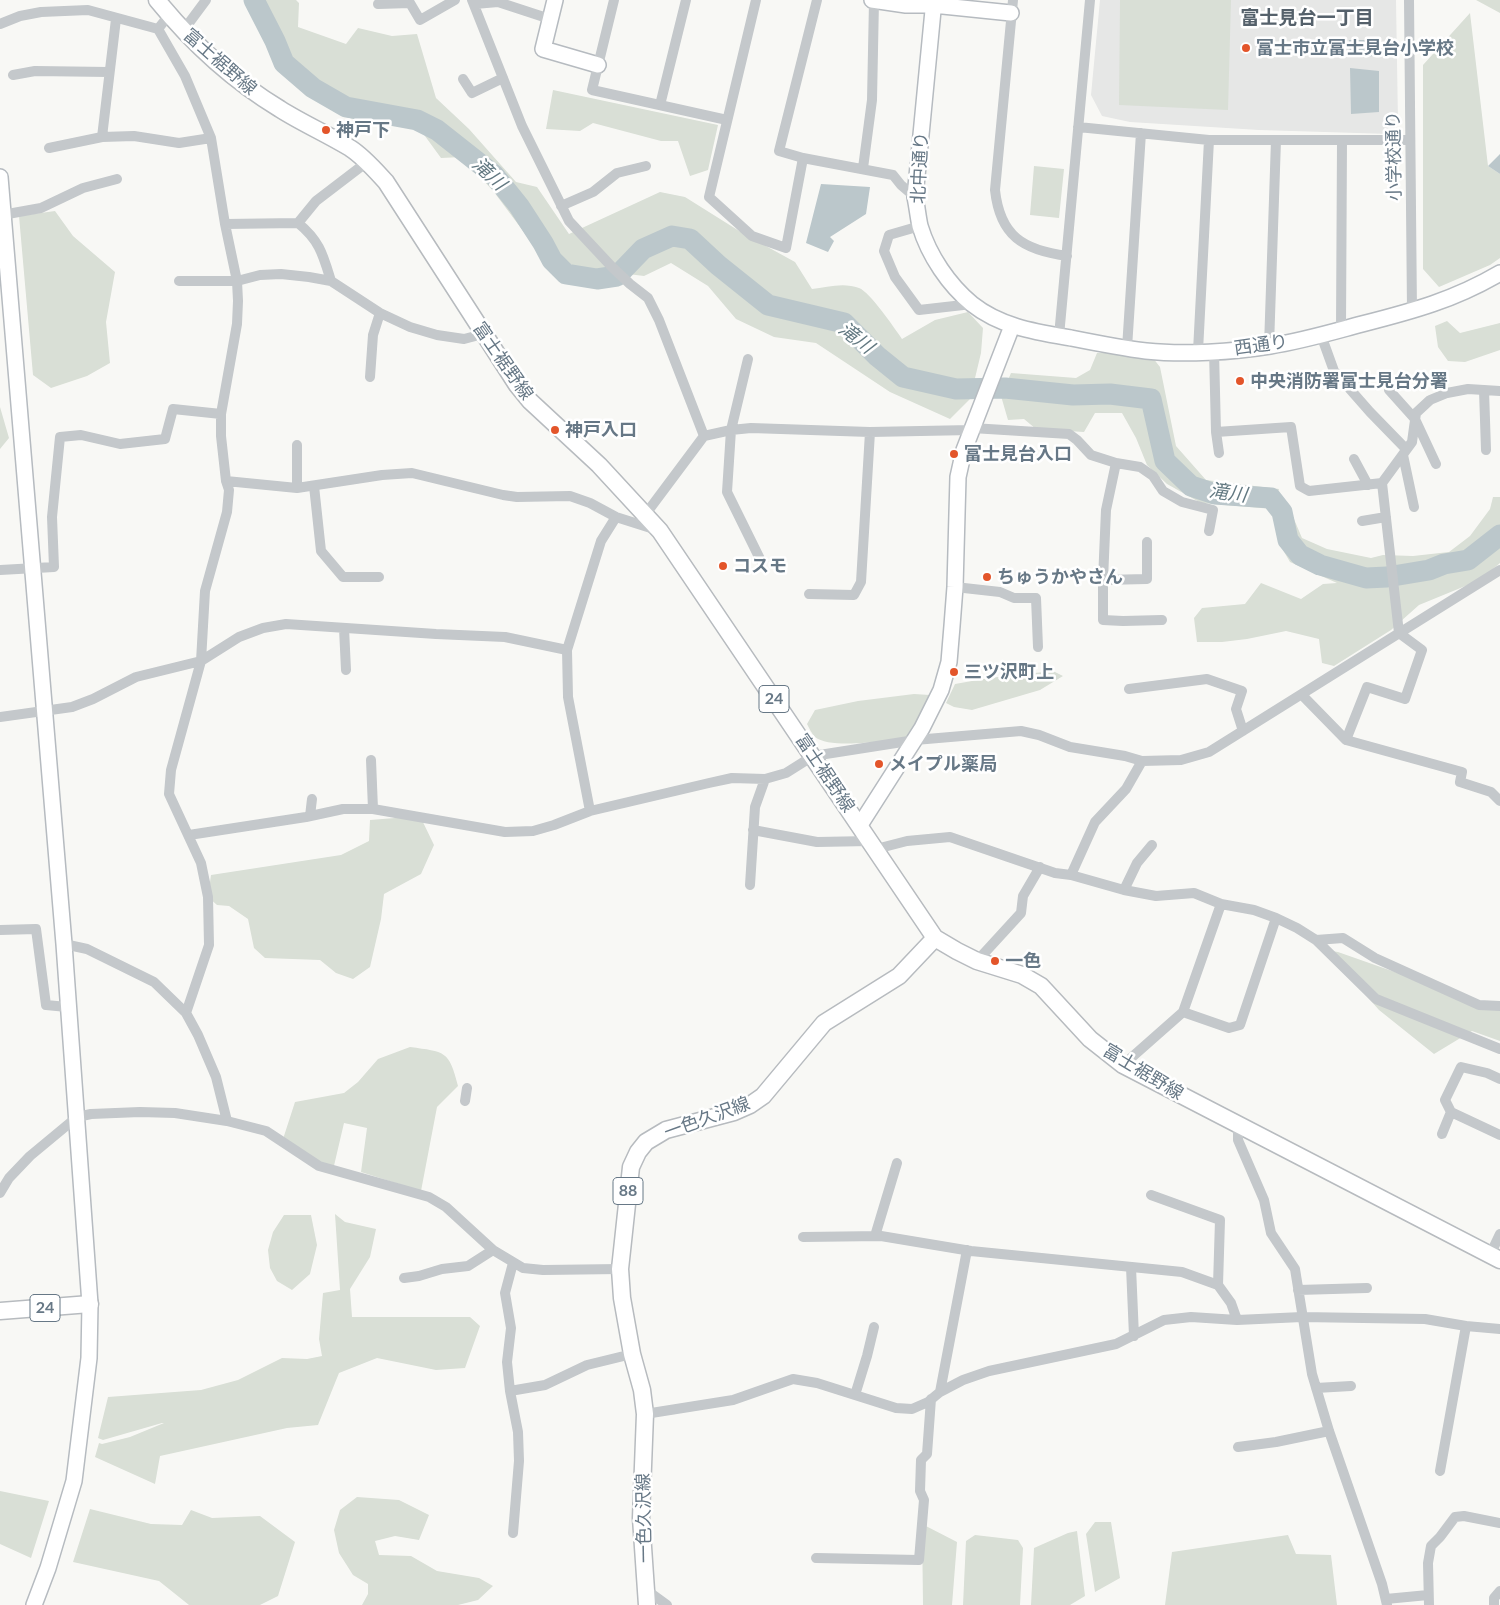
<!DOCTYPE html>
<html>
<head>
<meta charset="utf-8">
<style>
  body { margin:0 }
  canvas { display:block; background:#f8f8f5 }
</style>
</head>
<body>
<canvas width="1500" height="1605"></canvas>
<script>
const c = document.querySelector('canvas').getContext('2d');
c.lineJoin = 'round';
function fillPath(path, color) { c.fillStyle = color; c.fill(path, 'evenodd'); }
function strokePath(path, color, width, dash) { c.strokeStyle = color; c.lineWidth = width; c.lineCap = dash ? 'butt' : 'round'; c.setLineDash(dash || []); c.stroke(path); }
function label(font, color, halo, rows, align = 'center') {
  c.font = font + ' Lato,"Noto Sans JP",sans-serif'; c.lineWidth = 5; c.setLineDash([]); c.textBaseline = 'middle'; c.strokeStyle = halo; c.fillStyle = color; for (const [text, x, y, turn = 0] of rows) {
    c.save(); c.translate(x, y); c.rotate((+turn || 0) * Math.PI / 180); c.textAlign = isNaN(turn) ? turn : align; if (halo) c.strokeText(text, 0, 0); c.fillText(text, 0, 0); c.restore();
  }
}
fillPath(new Path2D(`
  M1100,0H1396L1398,123L1390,134L1259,130L1130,122L1102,116L1091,95Z`), '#e6e7e6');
fillPath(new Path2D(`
  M245,0H296L299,3L298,27L346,44L358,28L392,36L417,34L436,98L469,129L516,182L537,187L569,234L660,192L685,197L744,234L795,262L812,289C827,287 844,282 859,288C870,292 895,329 902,339L935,320L968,312L983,328L981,353L970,399L950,419L890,392L816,343L774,337L736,319L708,286L671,263L644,276L580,268L562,261L529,239L494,192L462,157L441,158L406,110L372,107L334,97L300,73L287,61Z
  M1120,0H1231L1228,110L1119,105Z
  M1476,0H1500V13Z
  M1470,13L1488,166L1500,174V258L1490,265L1439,287L1423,269V65Z
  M553,90L718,125L708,170L690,176L678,141H661L593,123L580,131L546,129Z
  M1034,166L1064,169L1059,218L1030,215Z
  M55,211L73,236L115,272L106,322L110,363L87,376L51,388L33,375L19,216Z
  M1447,321L1460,333L1500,323V350L1465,362L1448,361L1438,347L1435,326Z
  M1097,353H1149L1160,367L1176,446L1206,480L1279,489L1273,509L1201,503L1167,484L1147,465L1136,438L1122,413H1095L1084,432L1036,429L1024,419L1008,420L1001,396L1011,373L1076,378L1090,370Z
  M0,407L9,438L0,449Z
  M1493,497H1500V563L1480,580L1419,605L1391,630L1334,666L1322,663L1319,639L1286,631L1247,639L1222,642H1197L1194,618L1202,608L1245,604L1261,583L1301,599L1323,584L1337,583L1290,562L1280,545L1279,526L1288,505L1302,538L1327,549L1371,558L1383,555L1413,556L1449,552L1470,536L1490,509Z
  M1053,671L1063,676L1040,690L972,710L954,707L946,703L955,684L989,678Z
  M914,694L930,695L910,738C889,740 831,750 815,737C812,734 809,728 807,724L815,710L858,701Z
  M420,816L434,845L421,874L384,894L381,919L370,967L353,979L336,973L320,960L265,958L254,948L248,919L229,906L217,905L208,897L211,875L341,855L369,841L370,820Z
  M1326,950L1338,952L1500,1009V1041L1472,1031L1434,1054L1379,1010Z
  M410,1047C445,1052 449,1050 458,1086L437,1107L421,1191L361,1172L367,1128L344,1123L333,1170L283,1139L295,1102L344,1093L358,1082L378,1059Z
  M335,1214L345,1222L376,1229L370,1257L350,1289L352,1317H470L480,1326L465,1368L436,1370L377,1358L339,1373L318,1425L287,1428L160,1456L155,1484L95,1457L99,1443L102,1444L130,1437L164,1423H162L103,1440L98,1438L108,1397L201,1390L238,1380L282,1358L307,1359L322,1356L319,1339L323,1293L340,1290Z
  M284,1215H311L317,1245L310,1274L292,1290L277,1281L270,1268L268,1250L273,1232Z
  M0,1491L49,1501L31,1558L0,1544Z
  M357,1497L399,1500L429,1515L419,1540L395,1536L375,1541L379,1555L411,1556L437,1571L479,1578L493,1586L478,1600L458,1605H362L368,1594V1584L353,1575L339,1553L334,1530L340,1510Z
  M90,1509L151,1524L182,1525L191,1510L212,1518L260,1516L295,1542L278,1596L260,1605H189L159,1581L73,1562Z
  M1095,1522H1111L1120,1578L1095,1592L1086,1534Z
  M922,1524L957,1542L952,1605H923Z
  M1077,1531L1085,1596L1070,1605H1031L1034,1548L1068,1533Z
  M975,1535L1018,1540L1023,1548L1020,1605H963L966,1541Z
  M1288,1535L1296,1554L1331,1555L1337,1605H1165L1172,1552Z`), '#d9dfd6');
fillPath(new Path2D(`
  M1349,40H1378L1377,56L1350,57Z
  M1350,68L1379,71V112L1351,114Z
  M1500,154V174L1488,166Z
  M821,184L870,187L866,214L830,237L834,241L828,252L806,243Z`), '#bbc7cb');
strokePath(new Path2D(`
  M254,0L275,41L284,63L313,88L346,107L417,120L437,130L494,175L519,206L543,243L552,260L566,274L597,279L617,276L643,249L672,236L690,239L718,265L768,305L844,323L877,356L903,377L956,389L1005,388L1073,395L1110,394L1151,399L1165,461L1191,486L1215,494L1271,498L1282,512L1288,540L1300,555L1320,565L1366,578L1387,577L1429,570L1444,564L1468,560L1500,535`), '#bbc7cb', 21);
const secondary = new Path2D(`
  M555,0L543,49L598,65
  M872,0L906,5H933L1011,13
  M934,0L915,197C917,206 918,217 920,226C929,256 949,285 972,304C1001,327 1036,332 1071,338C1096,343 1121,348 1146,351C1184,355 1233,352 1270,346C1302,341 1332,332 1362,324C1413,311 1454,300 1500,273
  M0,177L64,944L90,1304L89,1358L74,1481L48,1568L34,1605
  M860,825L922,728L941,690L949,662L952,626L955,587L958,477L964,450L1012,326`);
const primary = new Path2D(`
  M157,0C192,43 232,80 280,109C302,123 327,134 350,148C364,157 375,170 386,182L517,385L530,401L599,465L660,531L935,938L957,951L977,961L1022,975L1041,986L1090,1039L1123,1065L1500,1260
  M0,1311L90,1304
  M647,1605L641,1518L645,1414L642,1390L632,1354L622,1298L620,1269L631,1167L638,1152L646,1142L666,1130L734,1112L750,1105L763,1096L824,1023L899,976L935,938`);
strokePath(secondary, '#b6bbc0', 18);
strokePath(primary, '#b7bbbf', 19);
strokePath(new Path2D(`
  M472,0L522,126L569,221L612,267L630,284L648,298L659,320L704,436
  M614,0L592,90L727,120
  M756,0L709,197L752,236L786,248L803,158
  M817,0L779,151L803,158L893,175L901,185L915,197
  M1013,0L995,190C1000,236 1023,250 1067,256
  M1409,0L1412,311
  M378,4L410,3L420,20L455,0
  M475,4L498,2L550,19
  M169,15L158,29L185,76L211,138L225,224L237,281L238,301L237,324L221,414V436L226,481L229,490L227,512L205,591L201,661L171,770L169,794L201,863L208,897L209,945L186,1013L198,1035L216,1077L227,1121
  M0,24L20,16L41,12L88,10L158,29
  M183,31L206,0
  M13,75L35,71L109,72
  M463,79L472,93L503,78
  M660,105L686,0
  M1078,127L1209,140H1410
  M102,137L116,19
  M49,148L102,137L134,136L179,143L211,138
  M863,168L872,100L874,1
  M561,206L593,192L617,173L646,166
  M2,215L41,208L83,188L117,179
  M298,223L316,201L367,162
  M225,224L298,223C320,241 323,255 331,281
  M920,226L889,235L884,251L895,277L919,310L972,304
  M179,281H237L260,275L281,274L309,277L331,281L380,313L410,327L437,335L464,339L483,334
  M1341,329L1342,140
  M1321,335L1334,371L1370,412L1406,449
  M1059,336L1090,0
  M1269,346L1276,140
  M1127,348L1141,133
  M1198,351L1209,140
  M1214,351L1216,432L1219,453
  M748,359L731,430L727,492L761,561
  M370,377L373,335L380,313
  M1389,390L1415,419L1436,464
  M1484,390L1486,450
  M972,428L1069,434L1077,440L1091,455L1116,463L1140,467L1153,476L1163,491L1182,502L1213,510L1209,531
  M1216,432L1291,427L1300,486L1309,491L1382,483L1412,442L1416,413L1430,400L1447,393L1468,389L1500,391
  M1403,455L1414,507
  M1354,459L1368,485
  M1116,463L1106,510L1103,580V620L1123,621L1162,620
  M226,481L297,488L382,475L412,473L503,495L517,497L570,496L590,503L616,517L657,530
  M314,486L321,551L343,577H379
  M297,488V445
  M645,515L704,436L731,430L751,428L870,432L971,430
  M1362,521L1386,517
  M0,570L54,567L52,517L60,437L81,435L120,444L165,439L173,409L221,414
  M1103,580L1147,579V542
  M955,587L1000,592L1014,598H1036L1038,647
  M809,594L854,595L861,582L870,432
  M344,628L346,670
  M1129,689L1207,679L1242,691L1236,709L1243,731
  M1302,695L1346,740L1462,772L1460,782L1491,792L1500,801
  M0,717L72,707L93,699L136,677L201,661L239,637L263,628L286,624L436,634L505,637L567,650
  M1346,740L1367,687L1405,699L1422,650L1399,633L1382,483
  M371,760L373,809
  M590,811L568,697L567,650L601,541L616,517
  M310,816L312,799
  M753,830L817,842L870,841
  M189,835L306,817L343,809H373L505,832L533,831L554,825L590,811L709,783L732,778L765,779L786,773L813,756L915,740L1021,731L1039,735L1070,747L1125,756L1142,761L1181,760L1209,752L1500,570
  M876,849L907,841L950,837L1055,873L1071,875L1124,890L1156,896L1194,893L1221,904L1254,910L1276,918L1297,928L1316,940L1376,999L1500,1049
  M1071,875L1095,822L1126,789L1142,761
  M750,885L755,807L765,779
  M1124,890L1137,863L1152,845
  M0,930L36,929L46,1005L67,1007
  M1316,940L1343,938L1375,958L1479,1005L1500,1006
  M64,944L87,949L154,982L186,1013
  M977,961L1021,913L1023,896L1040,867
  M1183,1012L1229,1028L1240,1025L1276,918
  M1123,1065L1183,1012L1221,904
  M1500,1079L1487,1073L1461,1067L1445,1100L1451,1112L1500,1135
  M465,1101L467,1088
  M1238,1124V1140L1264,1200L1271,1233L1295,1269L1312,1374L1329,1431L1382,1584L1387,1605
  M1442,1134L1451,1112
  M0,1193L9,1178L30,1156L77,1117L91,1114L140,1112L175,1113L227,1121L266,1131L319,1166L429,1197L446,1207L493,1250L523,1268L543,1270L620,1269
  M1151,1195L1220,1220L1218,1285
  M875,1236L897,1163
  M803,1237L881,1236L971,1251L1182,1272L1218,1285L1231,1303L1237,1320
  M1490,1255L1500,1234
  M1131,1267L1134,1336
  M404,1278L419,1276L442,1269L468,1266L493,1250
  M1298,1290L1367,1288
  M1316,1388L1351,1386
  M510,1391L545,1385L587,1365L632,1354
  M940,1392L967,1250
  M855,1395L867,1356L874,1327
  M645,1414L733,1400L793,1379L817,1383L896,1408L912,1409L928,1402L940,1392L963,1380L989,1371L1116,1344L1164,1320L1191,1317L1237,1320L1302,1317L1425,1319L1466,1326L1500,1329
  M1238,1447L1276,1442L1329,1431
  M1440,1471L1466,1326
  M513,1533L519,1461L518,1432L510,1391L507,1362L511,1328L505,1293L513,1263
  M816,1558L919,1560L924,1500L920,1491L921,1460L927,1454L931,1399
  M645,1589L667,1605
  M1386,1599L1428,1595
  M1429,1605L1428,1563L1431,1546L1440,1537L1455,1517L1464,1516L1500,1523
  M1494,1605V1598L1500,1591`), '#c4c8cb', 10);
strokePath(secondary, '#fff', 15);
strokePath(primary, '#fff', 16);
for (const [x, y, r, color] of [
  [1246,48,5,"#e3552a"],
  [326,130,5,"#e3552a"],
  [1240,381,5,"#e3552a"],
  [555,430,5,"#e3552a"],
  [954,454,5,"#e3552a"],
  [723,566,5,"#e3552a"],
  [987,577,5,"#e3552a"],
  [954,672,5,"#e3552a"],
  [879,764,5,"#e3552a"],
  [995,961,5,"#e3552a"]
]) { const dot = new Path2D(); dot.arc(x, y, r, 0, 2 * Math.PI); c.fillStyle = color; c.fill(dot); strokePath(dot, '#fff', 2); }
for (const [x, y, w] of [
  [774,699,30],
  [628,1191,30],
  [45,1308,30]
]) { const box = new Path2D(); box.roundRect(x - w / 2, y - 13.5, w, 27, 4); c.fillStyle = '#fff'; c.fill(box); strokePath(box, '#677886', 1); }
label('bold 16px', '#677886', null, [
  ["24",774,699],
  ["88",628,1191],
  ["24",45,1308]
]);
label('bold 18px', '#677886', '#fff', [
  ["富士市立富士見台小学校",1256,48],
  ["神戸下",336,130],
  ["中央消防署富士見台分署",1250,381],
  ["神戸入口",565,430],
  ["富士見台入口",964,454],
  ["コスモ",733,566],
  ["ちゅうかやさん",997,577],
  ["三ツ沢町上",964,672],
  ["メイプル薬局",889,764],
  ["一色",1005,961]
], 'left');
label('18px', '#677886', '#fff', [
  ["富士裾野線",220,62,41],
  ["小学校通り",1394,156,-91],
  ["北中通り",920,168,-87],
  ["西通り",1261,345,-8],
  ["富士裾野線",503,361,55],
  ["富士裾野線",825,773,56],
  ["富士裾野線",1143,1072,31],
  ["一色久沢線",707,1118,-20],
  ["一色久沢線",644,1518,-91]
]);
label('bold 19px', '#55616b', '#fff', [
  ["富士見台一丁目",1307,18]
]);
label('italic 19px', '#637982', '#fff', [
  ["滝川",489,174,43],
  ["滝川",856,338,38],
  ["滝川",1228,493,8]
]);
</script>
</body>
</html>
